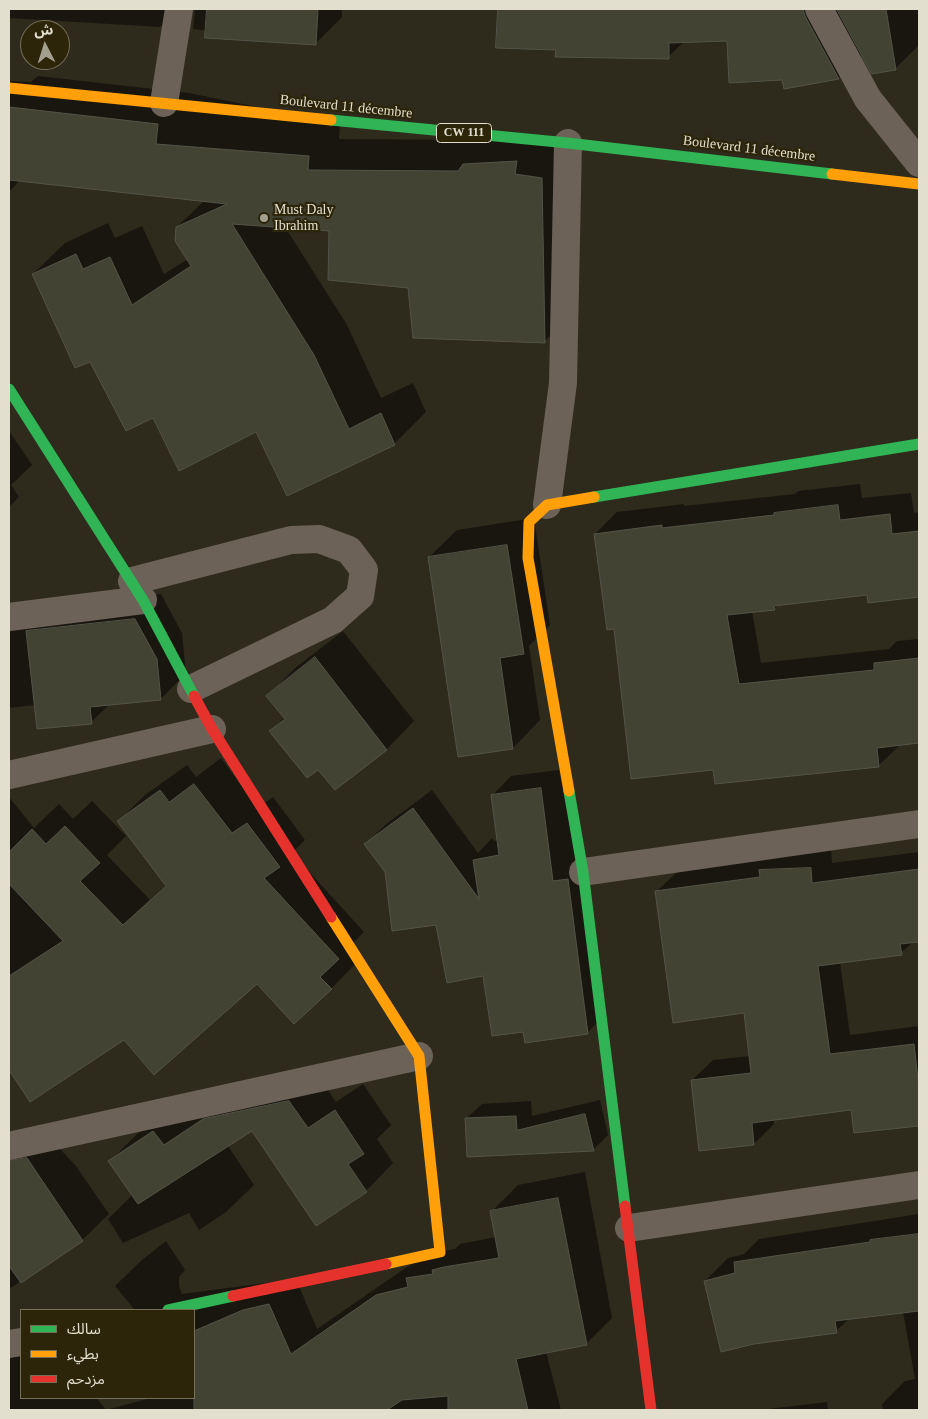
<!DOCTYPE html>
<html>
<head>
<meta charset="utf-8">
<style>
  body { margin:0 }
  #map { position:relative; width:928px; height:1419px; overflow:hidden; background:#2e2a1c; font-family:Georgia,"Noto Sans Arabic",serif }
  canvas { display:block }
  .frame { position:absolute; inset:0; border:10px solid #e3dfcf; pointer-events:none }
  .legend { position:absolute; left:20px; top:1309px; width:175px; height:90px; box-sizing:border-box; background:#2c250a; border:1px solid #756f59; margin:0; padding:6px 9px; list-style:none; font-size:15px; color:#e3dfcf }
  .legend li { display:flex; align-items:center; gap:10px; height:25px }
  .legend b { width:25px; border:1px solid #756f59 }
  .north { position:absolute; left:20px; top:20px; width:50px; height:50px; box-sizing:border-box; background:#2c250a; border:1px solid #756f59; border-radius:50%; rotate:355deg; font-size:14px; font-weight:700; line-height:20px; text-align:center; color:#e3dfcf }
  .north::after { content:''; display:block; margin:auto; width:18px; height:22px; background:#a4a090; clip-path:polygon(50% 0,100% 100%,50% 72%,0 100%) }
</style>
</head>
<body>
<div id="map">
<canvas width="928" height="1419"></canvas>
<div class="frame"></div>
<ul class="legend">
<li><b style="height:6px;background:#30b455"></b>سالك</li>
<li><b style="height:6px;background:#ff9f0a"></b>بطيء</li>
<li><b style="height:6px;background:#e5322d"></b>مزدحم</li>
</ul>
<div class="north">ش</div>
</div>
<script>
const c = document.querySelector('canvas').getContext('2d');
c.lineJoin = 'round';
function fillPath(path, color) { c.fillStyle = color; c.fill(path, 'evenodd'); }
function strokePath(path, color, width, dash) { c.strokeStyle = color; c.lineWidth = width; c.lineCap = dash ? 'butt' : 'round'; c.setLineDash(dash || []); c.stroke(path); }
function label(font, color, halo, rows, align = 'center') {
  c.font = font + ' Georgia,serif'; c.lineWidth = 4.5; c.setLineDash([]); c.textBaseline = 'middle'; c.strokeStyle = halo; c.fillStyle = color; for (const [text, x, y, turn = 0] of rows) {
    c.save(); c.translate(x, y); c.rotate((+turn || 0) * Math.PI / 180); c.textAlign = isNaN(turn) ? turn : align; if (halo) c.strokeText(text, 0, 0); c.fillText(text, 0, 0); c.restore();
  }
}
fillPath(new Path2D(`
  M9,9H178L160,27L9,18Z
  M195,9H342V17L315,44L193,29Z
  M499,9H919V45L896,68L873,72L863,54L839,78L785,87L783,79L728,40L685,41L668,57L557,49L497,47Z
  M38,76L189,93L340,124L339,139L488,140L573,146L576,310L544,342L410,287L331,230L285,227L346,323L381,398L413,383L426,412L394,444L257,430L153,416L91,360L33,274L65,243L108,223L115,238L142,226L164,274L188,259L177,227L205,200L20,180L9,192V81L31,82Z
  M9,431L32,465L11,485L19,497L9,507Z
  M860,484L862,498L911,493L914,513L919,512V596L870,602L869,593L779,604L774,609L752,611L761,663L889,649L897,641L919,639V742L901,744L878,766L714,769L615,628L595,534L617,512L684,504V506L795,494L798,491Z
  M534,518L550,625L529,646L540,720L513,748L429,557L457,530Z
  M161,594L182,633L186,673L161,699L110,704L91,722L35,705L9,708V617L53,606Z
  M343,631L414,721L387,749L336,789L318,768L270,731L285,717L268,696L295,668Z
  M221,758L258,808L273,797L305,840L292,853L364,932L346,950L357,962L331,989L257,982L124,1038L30,1100L9,1068V797L34,828L59,804L73,819L92,801L126,836L107,855L150,900L166,885L119,821L145,795L187,765L196,777Z
  M559,770L606,1014L587,1033L524,1030L484,974L386,871L366,844L385,825L432,790L478,853L492,838L494,841L499,840L493,795L511,776Z
  M831,848L832,863L919,852V941L913,942L901,953L840,962L850,1035L919,1026V1124L855,1132L852,1108L774,1119V1124L754,1144L692,1080L713,1060L750,1056L745,1012L656,892L677,872Z
  M317,1074L336,1102L363,1084L391,1125L377,1139L393,1163L366,1191L253,1129L228,1146L254,1185L226,1212L199,1230L189,1213L123,1243L108,1219L133,1194L110,1161L137,1134L181,1104Z
  M600,1100L608,1135L593,1150L466,1119L482,1104L531,1101L532,1116Z
  M46,1134L76,1166L109,1214L82,1240L9,1289V1152Z
  M585,1172L612,1318L586,1344L546,1352L561,1410H334L328,1402L315,1410H9V1354L12,1358L21,1352V1398H97L106,1410L147,1399L146,1398H194V1310H133L134,1309L115,1286L142,1260L166,1241L185,1270L179,1277V1286L182,1294L296,1279L317,1329L404,1269L434,1252L455,1249L460,1244L496,1237L492,1211L518,1185Z
  M919,1214V1410H883L882,1404L905,1381L915,1379L903,1312L850,1318L836,1331L705,1281L728,1258L744,1254L759,1239Z
  M827,1402L828,1410H767L768,1409Z`), '#0007');
const building = new Path2D(`
  M207,9H318L316,45L205,38Z
  M498,9H803L805,16L839,79L784,89L782,80L729,83L727,41L669,43V59L555,57L556,50L496,48Z
  M837,9H886L896,70L872,74Z
  M9,107L158,124L156,144L309,156L308,170L458,171L463,164L517,161L515,174L542,178L545,343L413,338L408,288L328,280L329,231L232,224L314,355L349,429L381,413L395,445L287,496L256,432L179,471L153,418L126,431L90,362L75,368L32,274L76,254L83,269L110,257L132,305L191,266L175,241L176,227L227,204L9,180Z
  M838,505L840,520L890,514L892,534L919,531V597L868,603L867,595L774,606L775,610L727,615L739,684L874,670V663L919,658V743L877,748L879,767L715,784L713,770L631,779L614,629L607,630L594,534L662,525V528L774,515V513Z
  M507,545L524,654L500,658L513,749L458,757L428,557Z
  M135,619L157,659L161,700L90,707L92,724L37,729L26,631Z
  M315,657L387,750L335,790L318,770L307,778L269,731L285,719L266,696Z
  M194,784L232,833L247,823L280,867L264,878L339,959L320,977L332,989L294,1024L257,984L154,1075L124,1040L30,1102L9,1070V976L63,941L9,884V852L32,829L46,844L65,826L100,863L80,881L123,925L166,886L117,821L160,790L169,802Z
  M541,788L553,881L568,879L588,1034L525,1043L523,1032L492,1036L483,976L447,983L436,925L392,931L385,872L364,844L413,808L479,899L473,860L499,855L491,795Z
  M811,868L812,883L919,869V942L900,944L902,955L818,966L830,1054L914,1044L919,1089V1126L854,1133L851,1110L752,1123L754,1145L699,1151L691,1080L751,1073L744,1013L673,1023L655,891L760,877L759,870Z
  M289,1101L308,1128L335,1110L364,1154L348,1164L367,1192L316,1226L252,1131L138,1204L108,1161L153,1131L164,1145L203,1119Z
  M585,1114L594,1151L467,1157L465,1118L516,1116L517,1130Z
  M27,1158L83,1241L21,1283L9,1266V1161Z
  M558,1198L587,1345L516,1359L528,1410H448V1396L402,1400L387,1410H194V1331L243,1310L269,1304L291,1354L376,1295L408,1287L406,1278L433,1274L432,1270L444,1267L499,1258L490,1211Z
  M919,1234V1311L835,1321L837,1333L754,1344L721,1352L704,1281L735,1273L734,1262L870,1242V1240Z`);
fillPath(building, '#434334');
strokePath(building, '#535448', 1);
strokePath(new Path2D(`
  M819,9L868,99L919,163
  M164,103L179,9
  M547,505L563,383L568,143
  M132,581L291,540L319,539L349,550L364,570L360,596L333,620L191,689
  M9,617L143,600
  M9,775L212,729
  M583,872L919,824
  M9,1146L419,1056
  M629,1228L919,1185
  M9,1344L21,1342`), '#6c6258', 28);
strokePath(new Path2D(`
  M331,120L568,143L832,174
  M9,389L143,600L194,696
  M594,497L919,444
  M569,791L583,872L625,1206
  M168,1310L233,1296`), '#30b455', 11);
strokePath(new Path2D(`
  M9,88L331,120
  M832,174L919,184
  M569,791L528,558L529,522L547,505L594,497
  M331,917L419,1056L440,1252L386,1264`), '#ff9f0a', 11);
strokePath(new Path2D(`
  M194,696L212,729L331,917
  M625,1206L651,1410
  M233,1296L386,1264`), '#e5322d', 11);
for (const [x, y, r, color] of [
  [264,218,5,"#a4a090"]
]) { const dot = new Path2D(); dot.arc(x, y, r, 0, 2 * Math.PI); c.fillStyle = color; c.fill(dot); strokePath(dot, '#2c250a', 2); }
for (const [x, y, w] of [
  [464,133,55]
]) { const box = new Path2D(); box.roundRect(x - w / 2, y - 9.5, w, 19, 4); c.fillStyle = '#2c250a'; c.fill(box); strokePath(box, '#e3dfcf', 1); }
label('bold 12px', '#e3dfcf', null, [
  ["CW 111",464,133]
]);
label('14px', '#e3dfcf', '#2c250a', [
  ["Boulevard 11 décembre",346,107,6],
  ["Boulevard 11 décembre",749,149,7]
]);
label('14px', '#e3dfcf', '#2c250a', [
  ["Must Daly",274,210],
  ["Ibrahim",274,226]
], 'left');
</script>
</body>
</html>
